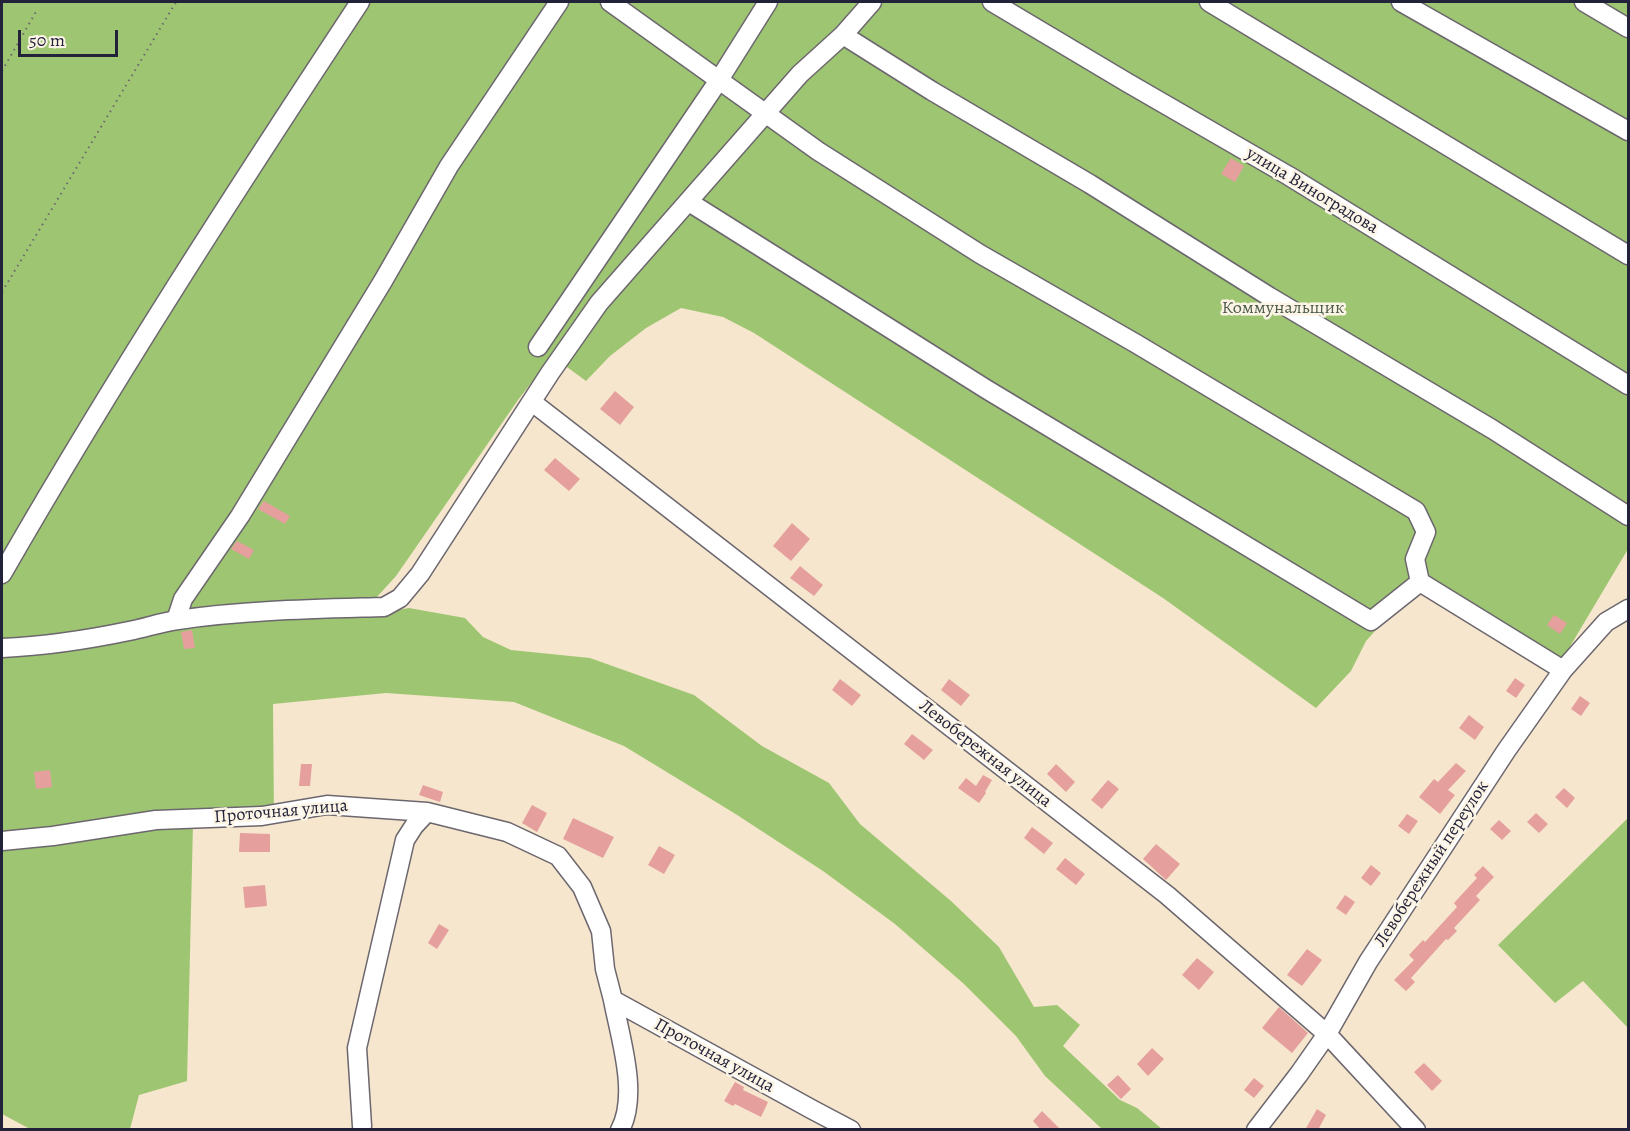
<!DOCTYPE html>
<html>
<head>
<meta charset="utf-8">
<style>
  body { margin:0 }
  #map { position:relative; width:1630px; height:1131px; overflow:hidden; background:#f6e6cd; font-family:Alegreya,serif }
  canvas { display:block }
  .frame { position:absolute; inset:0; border:3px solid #22223b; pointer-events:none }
  .scale { position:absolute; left:18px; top:30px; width:100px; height:27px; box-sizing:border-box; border:3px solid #22223b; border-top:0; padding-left:8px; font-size:18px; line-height:21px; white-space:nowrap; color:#22223b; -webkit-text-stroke:4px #fcf5e5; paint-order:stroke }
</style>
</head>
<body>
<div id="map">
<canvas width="1630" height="1131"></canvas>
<div class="frame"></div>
<div class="scale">50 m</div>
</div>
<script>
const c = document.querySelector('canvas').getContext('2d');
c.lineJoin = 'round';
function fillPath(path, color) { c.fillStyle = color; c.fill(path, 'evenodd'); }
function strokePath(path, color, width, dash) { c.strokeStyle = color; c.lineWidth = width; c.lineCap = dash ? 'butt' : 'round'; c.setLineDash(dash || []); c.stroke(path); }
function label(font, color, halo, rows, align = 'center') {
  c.font = font + ' Alegreya,serif'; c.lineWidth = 5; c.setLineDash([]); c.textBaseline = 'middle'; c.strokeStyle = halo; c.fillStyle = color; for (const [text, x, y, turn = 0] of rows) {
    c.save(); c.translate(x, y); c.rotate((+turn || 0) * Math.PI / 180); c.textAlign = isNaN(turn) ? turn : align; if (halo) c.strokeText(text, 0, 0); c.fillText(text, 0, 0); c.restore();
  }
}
fillPath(new Path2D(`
  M2,2H1628V549L1562,660L1432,578L1387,618L1366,641L1351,671L1316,708L1163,598L754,333L723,317L681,308L646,328L610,356L586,381L552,356L518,400L396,576L376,598L273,605L267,621L378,613L409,608L465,618L483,637L511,650L590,658L694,695L762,746L829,783L860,824L951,901L999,947L1034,1007L1057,1005L1080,1025L1063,1046L1120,1100L1137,1108L1162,1129H1102L1045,1076L1016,1036L964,984L895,924L823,871L734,813L624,746L514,702L386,693L273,704L274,819L193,824L187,1081L139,1095L130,1129H30L2,1114Z
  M1628,818V1028L1583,981L1555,1003L1498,945Z`), '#9ec672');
fillPath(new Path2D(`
  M1231,158L1244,166L1235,182L1221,174Z
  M615,391L634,407L620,425L600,409Z
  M555,458L580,479L569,491L544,470Z
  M264,501L290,516L285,524L258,509Z
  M792,523L810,539L791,561L773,546Z
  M237,541L254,550L249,559L231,549Z
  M800,566L823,585L814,596L790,578Z
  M1554,615L1567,623L1560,634L1547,625Z
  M192,630L195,648L184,649L181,632Z
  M1515,678L1525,685L1516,698L1506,691Z
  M840,679L861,695L852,706L832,690Z
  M949,679L970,695L961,706L941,690Z
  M1580,696L1590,703L1581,716L1571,709Z
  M1469,715L1484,727L1475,740L1459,728Z
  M912,734L933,750L924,760L904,744Z
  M1456,763L1466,771L1448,790L1455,795L1440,814L1419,797L1434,779L1438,782Z
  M301,764H312L310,786H299Z
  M1056,764L1075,782L1066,792L1047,774Z
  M50,770L52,787L36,789L34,772Z
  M983,775L992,780L985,792L986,793L979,803L958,788L966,778L976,786Z
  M1108,780L1119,789L1102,809L1091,800Z
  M423,785L443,792L440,802L419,795Z
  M1564,788L1575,798L1567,808L1555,797Z
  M532,805L547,813L537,832L522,823Z
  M1536,813L1548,824L1539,833L1527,822Z
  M1407,814L1418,821L1409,834L1398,826Z
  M573,818L614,837L603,858L563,839Z
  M1499,820L1511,831L1502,840L1490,829Z
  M1032,827L1053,843L1044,854L1024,838Z
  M240,833L270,834V852H239Z
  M1156,844L1180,864L1166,880L1143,859Z
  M659,846L675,855L664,874L648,865Z
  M1065,858L1085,874L1076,885L1056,869Z
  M1371,865L1381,873L1371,886L1361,878Z
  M1483,866L1494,877L1476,896L1480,900L1454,928L1457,931L1448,940L1446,939L1411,978L1415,982L1406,991L1394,980L1414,960L1409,955L1423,940L1425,942L1457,907L1454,903L1477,878L1474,875Z
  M265,885L267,906L245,908L243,887Z
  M1345,895L1355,902L1346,915L1336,908Z
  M439,924L449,930L437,949L428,943Z
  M1307,949L1322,960L1302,986L1287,975Z
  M1197,958L1214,972L1199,990L1182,975Z
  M1279,1007L1308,1033L1292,1053L1262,1028Z
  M1152,1048L1164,1059L1148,1076L1137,1064Z
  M1424,1063L1442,1081L1432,1091L1414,1072Z
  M1118,1075L1131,1089L1121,1099L1107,1085Z
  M1254,1078L1264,1086L1254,1098L1244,1090Z
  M735,1082L744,1087L743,1090L768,1102L761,1117L735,1104L733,1106L724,1101Z
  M1317,1109L1326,1115L1318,1130H1305Z
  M1042,1111L1061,1130H1041L1033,1121Z`), '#e5a09e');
const minor = new Path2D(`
  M610,2L818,151L980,254L1135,343L1416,511L1426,532L1415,559L1420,582L1563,670
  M992,2L1128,83L1289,176L1628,385
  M1209,2L1628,255
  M1401,2L1628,131
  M1584,2L1628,28
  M843,35L932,91L1090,184L1270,297L1492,429L1628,516
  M689,202L986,389L1371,621L1420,582
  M538,347L719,80L768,2
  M532,402L1167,895L1327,1034L1416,1130
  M2,574C114,379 236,190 360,2
  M176,620L183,599L240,516L383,281L449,166L559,2
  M2,648C45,646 86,640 129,631C145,628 162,622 178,620C246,610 316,609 384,607L400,598L420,574L550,373L599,303L800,74L843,35L872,2
  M2,841L53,836L156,820L262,816L327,805L427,812L507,832L558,856L582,887L601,931L605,969L613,1000L813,1110L851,1130
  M613,1000C620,1037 639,1095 620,1130
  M362,1126L357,1048L405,840L414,826L427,812
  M1256,1130L1299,1074L1327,1034L1368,962L1506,751L1563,670L1606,622L1628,609`);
strokePath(minor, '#6c676e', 21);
strokePath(new Path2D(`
  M2,71L37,10
  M2,292L176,2`), '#6c676e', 2, [1.5, 4.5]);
strokePath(minor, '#fff', 18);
label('18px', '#22223b', '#fcf5e5', [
  ["улица Виноградова",1312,191,31],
  ["Левобережная улица",985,754,38],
  ["Проточная улица",281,812,-5],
  ["Левобережный переулок",1432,864,-57],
  ["Проточная улица",714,1056,29]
]);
label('18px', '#4d5b4e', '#fcf5e5', [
  ["Коммунальщик",1283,309]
]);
</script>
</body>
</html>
